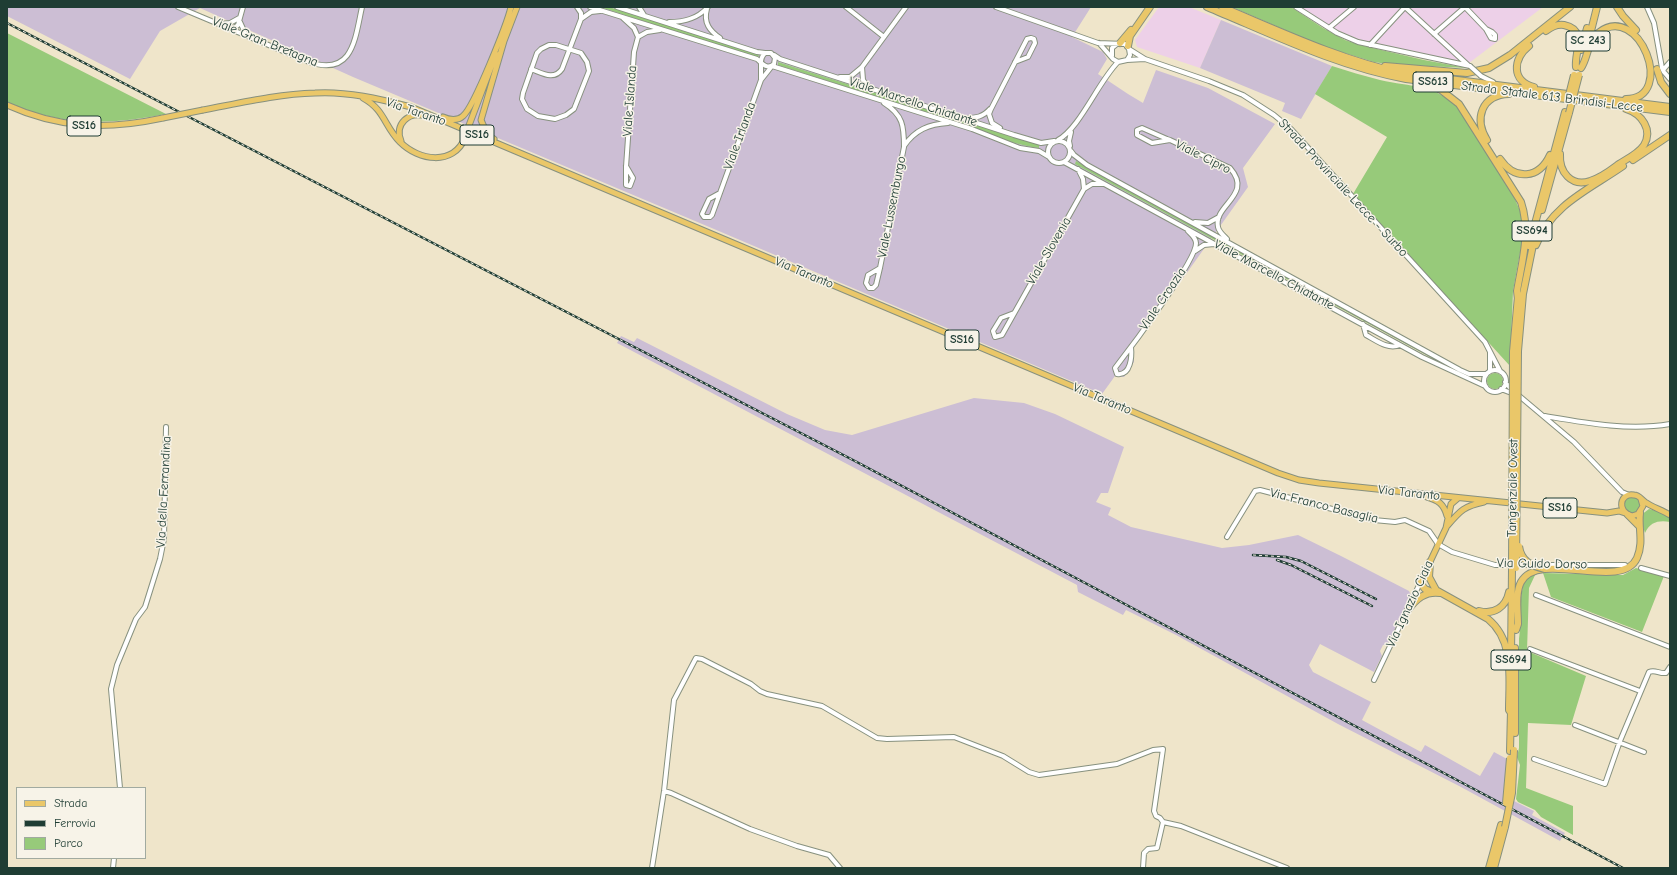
<!DOCTYPE html>
<style>
body{margin:0}
#map{position:relative;width:1677px;height:875px;overflow:hidden;background:#efe5ca;font-family:"Comic Neue",sans-serif}
canvas{display:block}
.frame{position:absolute;inset:0;border:8px solid #1f3d34;pointer-events:none}
.legend{position:absolute;left:16px;top:787px;width:130px;height:72px;box-sizing:border-box;background:#f7f3e8;border:1px solid #a1aaa0;margin:0;padding:5px 7px;list-style:none;font-size:12px;color:#1f3d34}
.legend li{display:flex;align-items:center;gap:8px;height:20px}
.legend b{width:20px;border:1px solid #a1aaa0}
</style>
<div id="map">
<canvas width="1677" height="875"></canvas>
<div class="frame"></div>
<ul class="legend">
<li><b style="height:5px;background:#eac769"></b>Strada</li>
<li><b style="height:5px;background:#1f3d34"></b>Ferrovia</li>
<li><b style="height:11px;background:#97ca7a"></b>Parco</li>
</ul>
</div>
<script>
const c = document.querySelector('canvas').getContext('2d');
c.lineJoin = 'round';
function fill(path, color) {
  c.fillStyle = color;
  c.fill(path, 'evenodd');
}
function strokePath(path, color, width, dash) {
  c.strokeStyle = color;
  c.lineWidth = width;
  c.lineCap = dash ? 'butt' : 'round';
  c.setLineDash(dash || []);
  c.stroke(path);
}
function drawText(font, color, halo, rows, align = 'center') {
  c.font = font + ' "Comic Neue",sans-serif';
  c.lineWidth = 3;
  c.setLineDash([]);
  c.textBaseline = 'middle';
  c.strokeStyle = halo;
  c.fillStyle = color;
  for (const [text, x, y, turn = 0] of rows) {
    c.save();
    c.translate(x, y);
    c.rotate((+turn || 0) * Math.PI / 180);
    c.textAlign = isNaN(turn) ? turn : align;
    if (halo) c.strokeText(text, 0, 0);
    c.fillText(text, 0, 0);
    c.restore();
  }
}
fill(new Path2D(`
 M1159 7H1189L1221 20 1200 68 1137 47 1135 40Z
 M1300 7H1543L1469 63 1455 62 1369 43 1355 38 1335 29Z`), '#edd0e8');
fill(new Path2D(`
 M7 7H1091L1072 37 1103 52 1107 59 1098 74 1128 94 1143 103 1156 70 1208 88 1275 124 1243 168 1248 187 1134 347V362L1124 377 1115 376 1102 394 714 229 353 77 200 8 160 31 130 79 7 16Z
 M1221 20 1332 66 1301 119 1282 111 1285 103 1200 68Z
 M621 336 634 342 637 338 787 414 825 430 852 435 974 398 1024 403 1055 414 1124 447 1108 493H1101L1096 502 1111 508 1108 515 1131 527 1222 548 1249 545 1298 535 1341 556 1409 591 1411 595 1388 644 1383 645 1380 651 1382 656 1374 672 1320 644 1309 665 1313 672 1371 702 1362 720 1421 752 1425 745 1480 776 1494 752 1507 759 1504 796 1534 811 1532 815 1565 833 1560 841 1461 787 1338 724 1176 635 1126 610 1123 615 1078 592 1077 585 617 343Z`), '#ccbed4');
fill(new Path2D(`
 M600 7H609L759 54 758 58Z
 M1232 7H1291L1323 28 1345 40 1360 45 1424 60 1467 68 1387 64 1374 62 1322 46Z
 M7 33 166 114C108 125 63 127 7 102Z
 M778 62 1039 145V148C1017 145 997 138 978 129L778 65Z
 M1332 66C1348 71 1364 76 1380 80 1411 87 1435 84 1460 109L1511 190 1521 213 1523 228 1522 242 1513 291 1510 366 1353 194 1387 137 1315 94Z
 M1076 161 1462 372V373L1461 374 1075 164Z
 M1487 381a8 8 0 1 1 16 0a8 8 0 1 1-16 0Z
 M1624 505a8 8 0 1 1 16 0a8 8 0 1 1-16 0Z
 M1649 509 1661 512 1670 518V522C1659 520 1650 522 1645 533L1641 520V515Z
 M1636 568 1664 576 1642 632 1551 597 1543 573 1614 575H1623Z
 M1536 573 1529 588 1527 651 1586 676 1571 725 1528 723 1526 788 1573 806V835L1541 817 1535 810 1518 802 1516 799 1520 765 1517 757 1519 748V639C1522 622 1518 592 1526 579Z`), '#97ca7a');
const minor = new Path2D(`
 M178 7 309 62C353 77 355 39 362 7
 M577 7 581 13V19
 M590 7 757 59C763 64 767 70 774 64L775 58 771 53H765C762 56 761 58 761 62V79
 M617 7 757 52 765 53
 M639 7 644 15
 M846 7 884 37
 M996 7 1098 43 1125 44 1129 49 1145 59 1209 81 1243 95 1274 115 1291 129 1485 342 1500 371
 M1296 7 1337 33 1358 42 1470 66
 M1405 7 1469 66
 M1465 7 1486 29 1491 38 1495 39V35L1492 32 1486 29
 M1647 7 1654 23 1662 68 1664 72 1670 79
 M707 9C703 23 710 31 720 38
 M623 18 634 28 638 37 634 52 626 167V185L630 186 633 178 626 166
 M240 22 246 35
 M669 22C684 22 697 19 708 7
 M219 24 230 23 239 18
 M1329 28 1354 7
 M232 30 238 25 243 7
 M1434 34 1465 7
 M638 37 647 32 660 30
 M1099 43 1113 59 1118 62 1127 60 1130 55 1129 49
 M549 45H556L581 53 587 62 589 71 574 109 566 115 555 119 538 116 527 109 522 99 523 93 537 53 541 49Z
 M1370 45 1405 7
 M774 55 780 59 1014 135 1041 143 1054 141
 M1112 56V48L1117 44
 M1127 60 1145 59
 M862 67 863 80 869 88
 M531 69C542 73 554 81 562 69L581 19 591 12 600 11
 M1663 70 1670 62
 M1481 76 1493 82
 M840 77H850L862 67 906 7
 M966 118C976 118 983 117 990 109
 M1000 128 992 123 989 114 991 109 1027 39 1031 38 1034 39 1035 43 1028 57 1015 62
 M1142 128 1167 139 1170 140 1152 143 1137 135V130Z
 M1058 140C1080 128 1098 82 1118 62
 M1170 140 1230 168C1254 195 1213 205 1218 227 1219 232 1223 235 1227 239
 M1048 152a11 11 0 1 1 22 0a11 11 0 1 1-22 0Z
 M904 146C915 130 929 124 948 123
 M1070 146 1069 141 1071 132
 M1071 151 1074 155 1087 165 1460 370 1469 374H1486
 M1064 162 1422 357 1485 386
 M1078 169 1083 179 1084 189 1092 184H1104
 M720 193 709 199 702 214 704 217H710L712 215 761 80 772 66 972 129 1020 148 1039 151 1049 157
 M1195 222 1208 223 1219 217
 M1195 251 1204 245 1214 244
 M880 268 868 275 866 283 869 288H873L876 285 880 268 904 147C904 126 903 115 884 103
 M1014 313 1001 318 993 331 995 337 1002 335 1084 189
 M1363 324 1366 335C1377 341 1388 350 1400 345
 M1131 347C1132 356 1131 376 1117 374L1115 368C1129 350 1197 260 1196 243 1196 238 1191 234 1188 231
 M1484 381a11 11 0 1 1 22 0a11 11 0 1 1-22 0Z
 M1490 371V352
 M1505 382 1511 389 1574 442 1622 492 1629 495
 M1501 389 1514 394
 M1545 416C1586 423 1629 431 1670 424
 M1227 537 1255 491 1260 490 1374 520 1395 522 1405 520 1429 531 1438 544 1452 552 1495 565H1625
 M1641 568 1670 576
 M1536 595 1670 647
 M1530 649 1640 691
 M1374 680 1420 583
 M1575 725 1644 752
 M1534 759 1605 784 1620 741 1649 672C1655 669 1659 674 1666 673L1670 667
 M120 788 111 689 117 665 136 619 145 607 160 559 164 539 166 427
 M664 791 671 793 750 829 797 846 829 855 840 868
 M1163 822 1181 826 1287 868
 M113 868 114 858
 M652 868 664 791 674 700 696 658 702 659 751 684 760 691 767 694 822 706 877 738 887 739 954 737 1003 756 1029 772 1039 775 1117 764 1153 750 1163 749 1154 811 1156 816 1160 818 1163 822 1157 848 1148 849 1144 853 1143 868`);
const major = new Path2D(`
 M363 98C385 110 384 126 400 142 419 161 453 166 465 138
 M7 105C60 129 107 130 163 118
 M203 110C240 103 277 94 315 93 347 91 380 99 411 107L1278 473 1299 480 1319 483 1607 513 1619 511 1625 513
 M443 117C449 120 458 121 463 116 474 107 507 24 511 7
 M468 128 496 54
 M494 139 487 134 481 120 504 41 517 7
 M401 141C394 124 409 111 425 116
 M1427 497C1438 500 1444 504 1447 516
 M1641 499 1643 506 1638 514 1632 516C1616 512 1620 492 1634 495 1639 495 1641 499 1645 502 1652 507 1662 510 1670 515
 M1447 526C1460 511 1464 506 1484 502
 M1420 583 1446 528 1451 504 1458 498`);
const highway = new Path2D(`
 M1207 7C1272 34 1336 66 1406 79L1670 112
 M1222 7C1282 32 1338 59 1402 73L1670 107
 M1617 7 1623 16 1636 30
 M1546 31C1551 27 1558 24 1564 25 1588 30 1574 53 1576 67
 M1120 43 1131 30
 M1588 43 1597 7
 M1128 46 1130 36 1150 7
 M1529 46C1513 59 1511 81 1534 87
 M1581 50 1587 28
 M1385 66 1467 73 1489 68 1510 55 1570 7
 M1581 68C1588 58 1587 42 1598 33 1639 0 1677 99 1626 99
 M1657 69 1661 82 1670 94
 M1427 84 1441 90 1459 104 1521 202C1531 232 1522 261 1517 291L1518 300
 M1487 140C1474 119 1481 95 1509 94
 M1560 154C1559 172 1571 187 1590 181 1601 178 1611 170 1619 164 1627 159 1639 153 1644 145 1653 130 1642 114 1626 109
 M1500 159C1515 181 1539 179 1550 155
 M1633 160 1670 135
 M1542 210 1569 113
 M1536 245C1551 205 1590 189 1623 166
 M1529 246 1565 112
 M1518 351 1523 294 1534 240
 M1513 352 1518 296
 M1628 515 1639 526
 M1430 562 1429 577 1436 590 1488 619C1515 641 1509 679 1509 710L1511 713
 M1420 583 1425 589 1432 592
 M1408 610C1416 599 1425 591 1440 593
 M1479 611C1494 615 1506 607 1509 592
 M1516 630 1518 624C1518 612 1515 593 1521 582 1539 549 1622 592 1637 558 1644 542 1638 528 1640 513
 M1511 655 1512 569
 M1515 733V648
 M1510 751 1511 710
 M1489 868 1501 825
 M1494 868 1505 827`);
strokePath(minor, '#87917f', 6);
strokePath(major, '#87917f', 7);
strokePath(highway, '#87917f', 8);
strokePath(minor, '#fff', 4);
strokePath(major, '#eac769', 5);
strokePath(highway, '#eac769', 6);
const rail = new Path2D(`
 M7 23 853 460 1623 868
 M1253 555 1286 557 1301 561 1376 599
 M1277 560 1291 565 1372 606`);
strokePath(rail, '#1f3d34', 2.5);
strokePath(rail, '#f7f3e8', 1, [3]);
const minorBridge = new Path2D(`
 M1470 66 1481 76`);
const majorBridge = new Path2D(`
 M163 118 203 110
 M465 138 468 128`);
const highwayBridge = new Path2D(`
 M1569 95 1574 75
 M1569 113 1579 75
 M1519 546C1521 561 1531 566 1545 569
 M1516 568 1518 351
 M1512 569 1513 352
 M1506 803 1510 758
 M1505 827 1512 793 1514 750`);
strokePath(minorBridge, '#87917f', 6, []);
strokePath(majorBridge, '#87917f', 7, []);
strokePath(highwayBridge, '#87917f', 8, []);
strokePath(minorBridge, '#fff', 4);
strokePath(majorBridge, '#eac769', 5);
strokePath(highwayBridge, '#eac769', 6);
for (const [x, y, w] of [
 [1588,41,44],
 [1433,82,40],
 [84,126,34],
 [477,135,34],
 [1532,231,40],
 [962,340,34],
 [1560,508,34],
 [1511,660,40]
]) {
  const box = new Path2D();
  box.roundRect(x - w / 2, y - 10, w, 20, 3);
  c.fillStyle = '#f7f3e8';
  c.fill(box);
  strokePath(box, '#1f3d34', 1);
}
drawText('bold 12px', '#1f3d34', null, [
 ["SC 243",1588,41],
 ["SS613",1433,82],
 ["SS16",84,126],
 ["SS16",477,135],
 ["SS694",1532,231],
 ["SS16",962,340],
 ["SS16",1560,508],
 ["SS694",1511,660]
]);
drawText('13px', '#1f3d34', '#f7f3e8', [
 ["Viale Gran Bretagna",265,42,22],
 ["Strada Statale 613 Brindisi-Lecce",1552,97,7],
 ["Viale Islanda",630,101,-86],
 ["Viale Marcello Chiatante",913,102,18],
 ["Via Taranto",416,112,19],
 ["Viale Irlanda",740,136,-70],
 ["Viale Cipro",1203,157,27],
 ["Strada Provinciale Lecce - Surbo",1343,188,47],
 ["Viale Lussemburgo",892,207,-79],
 ["Viale Slovenia",1049,251,-60],
 ["Via Taranto",804,273,23],
 ["Viale Marcello Chiatante",1274,275,28],
 ["Viale Croazia",1163,299,-56],
 ["Via Taranto",1102,399,23],
 ["Tangenziale Ovest",1513,488,-89],
 ["Via della Ferrandina",164,492,-87],
 ["Via Taranto",1409,493,6],
 ["Via Franco Basaglia",1324,506,14],
 ["Via Guido Dorso",1542,564,1],
 ["Via Ignazio Ciaia",1410,604,-65]
]);
</script>
